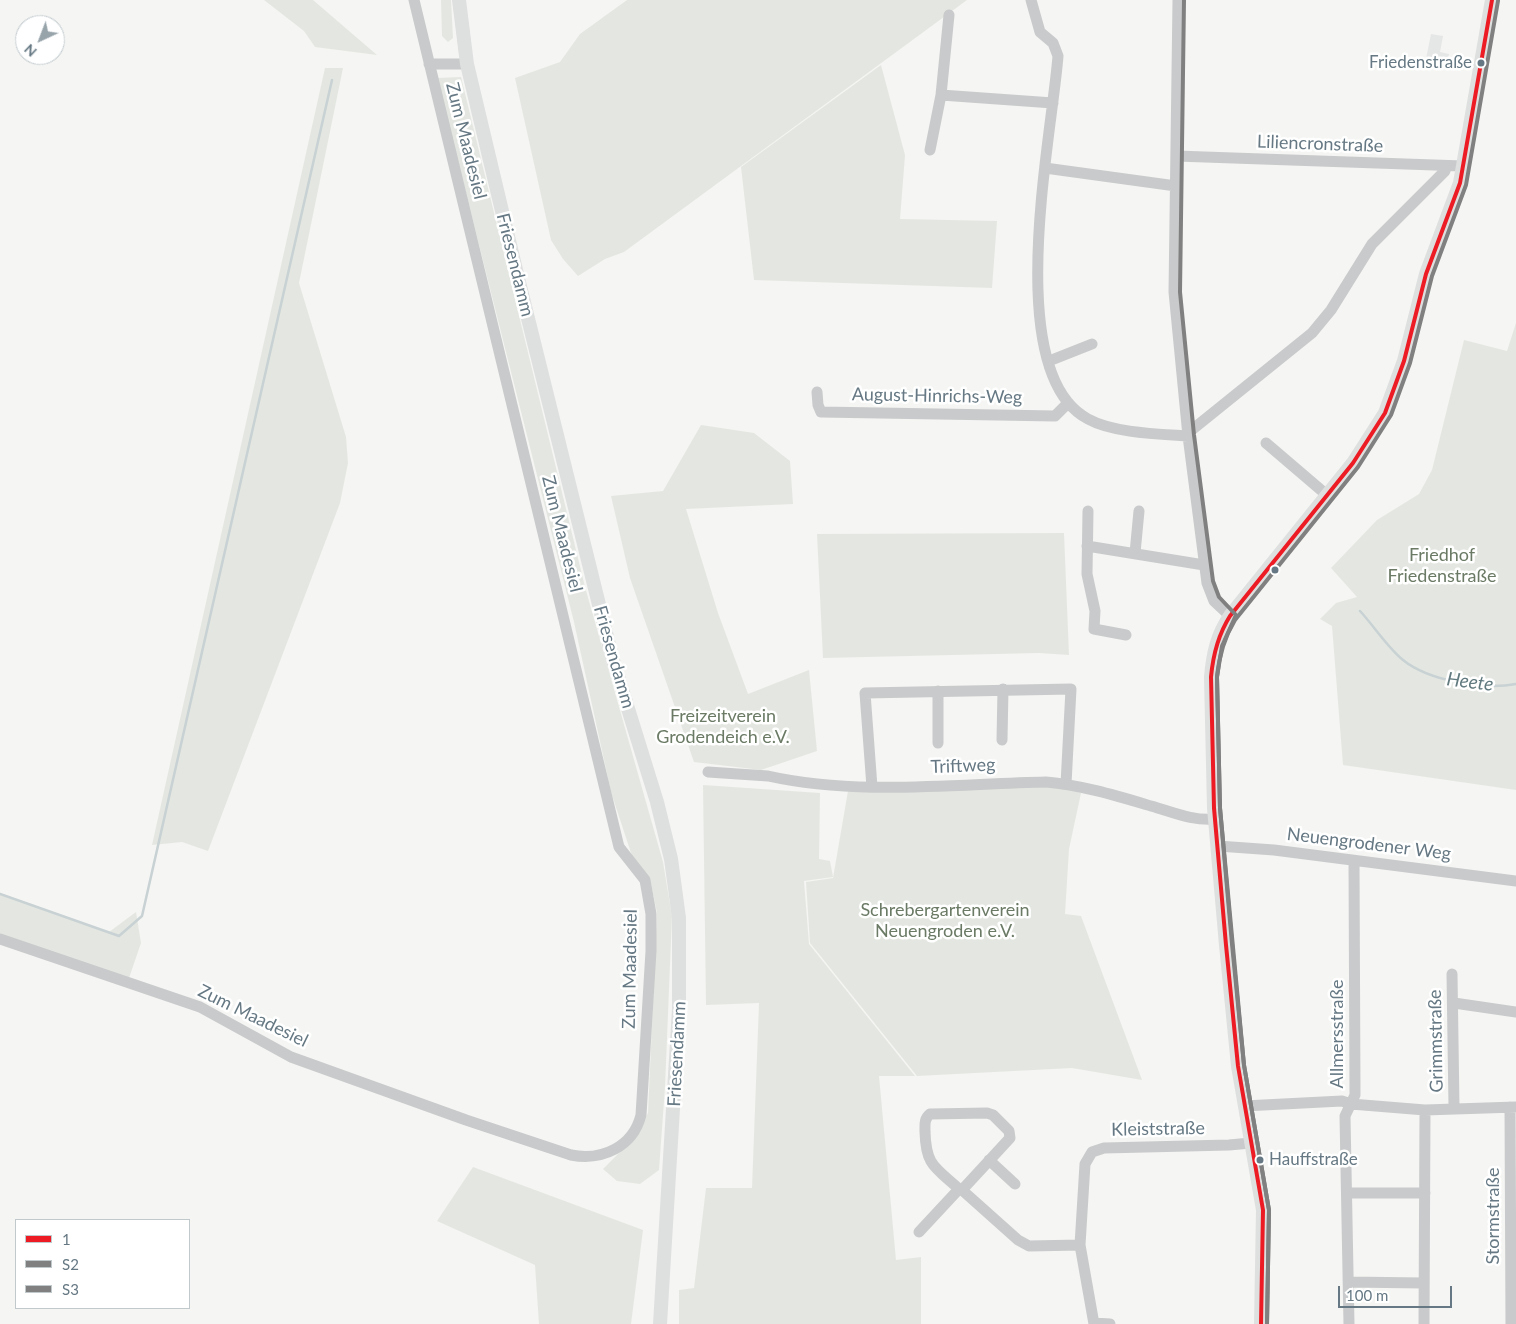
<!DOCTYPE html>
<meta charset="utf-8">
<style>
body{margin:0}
#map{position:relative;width:1516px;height:1324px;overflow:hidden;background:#f5f5f3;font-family:Lato,sans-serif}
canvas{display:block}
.legend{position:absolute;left:15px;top:1219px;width:175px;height:90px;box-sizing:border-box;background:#fff;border:1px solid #c1c9cd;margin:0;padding:6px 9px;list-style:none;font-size:15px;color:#657883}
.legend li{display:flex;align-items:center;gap:10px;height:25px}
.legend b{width:25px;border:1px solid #c1c9cd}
.north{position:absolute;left:15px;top:15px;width:50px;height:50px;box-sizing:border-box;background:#fff;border:1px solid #c1c9cd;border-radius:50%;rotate:223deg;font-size:14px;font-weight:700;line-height:20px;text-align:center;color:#657883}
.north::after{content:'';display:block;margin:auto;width:18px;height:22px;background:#97a4aa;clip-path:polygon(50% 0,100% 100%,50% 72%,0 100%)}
.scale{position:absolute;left:1338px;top:1286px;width:114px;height:22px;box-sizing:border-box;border:2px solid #657883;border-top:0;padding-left:6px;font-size:15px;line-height:18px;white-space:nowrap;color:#657883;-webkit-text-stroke:4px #fff;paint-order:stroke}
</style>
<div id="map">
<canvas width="1516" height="1324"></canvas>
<ul class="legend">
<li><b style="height:6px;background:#ed1c24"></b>1</li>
<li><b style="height:6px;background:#808080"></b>S2</li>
<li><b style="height:6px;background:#808080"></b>S3</li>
</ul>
<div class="north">N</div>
<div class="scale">100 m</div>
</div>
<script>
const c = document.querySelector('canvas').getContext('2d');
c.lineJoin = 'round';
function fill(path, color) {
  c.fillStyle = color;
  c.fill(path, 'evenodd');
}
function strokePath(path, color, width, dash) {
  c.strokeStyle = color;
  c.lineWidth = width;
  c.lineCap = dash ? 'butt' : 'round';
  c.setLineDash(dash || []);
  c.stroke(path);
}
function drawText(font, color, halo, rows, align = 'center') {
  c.font = font + ' Lato,sans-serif';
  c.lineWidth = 5;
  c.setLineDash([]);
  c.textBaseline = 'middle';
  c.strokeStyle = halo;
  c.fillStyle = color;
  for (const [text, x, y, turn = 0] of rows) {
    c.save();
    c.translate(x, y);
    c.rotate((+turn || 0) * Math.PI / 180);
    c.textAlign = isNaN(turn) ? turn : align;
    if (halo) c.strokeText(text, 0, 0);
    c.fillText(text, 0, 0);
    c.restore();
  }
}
fill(new Path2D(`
 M1431 34 1443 36 1440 52 1449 54 1447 65 1438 63 1437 66 1425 64Z`), '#e5e6e6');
fill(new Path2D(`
 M264 0H313L377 55 315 47 304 31Z
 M441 0H451L453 38 448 42 442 36Z
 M627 0H967L624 252 605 259 578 276 563 259 551 240 515 78 560 62 580 34Z
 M881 65 905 155 900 219 997 221 992 288 754 280 741 167Z
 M325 68H343L299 283 346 437 348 463 340 503 208 851 182 842 152 845Z
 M461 77 585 587 663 862 672 916 665 1087 659 1170 640 1184 617 1181 603 1169 635 1137 648 1113 657 913 650 879 632 856 611 792 574 622 437 78Z
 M1516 323V790L1343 765 1332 626 1320 619 1336 603 1357 597 1331 568 1377 520 1419 494 1432 470 1464 340 1507 351Z
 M701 425 754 433 790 461 793 504 686 509 718 613 748 694 809 670 817 751 761 770 694 762 630 578 611 496 663 491Z
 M1064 533 1069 655 1039 653 823 658 817 534Z
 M703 785 820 793 819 859 830 861 833 877 804 881 809 944 915 1076H879L896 1260 921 1257V1324H679V1290L694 1288 706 1188H752L759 1003 706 1005Z
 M1061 787 1081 793 1069 849 1065 914 1081 916 1142 1080 1072 1068 917 1076 810 943 806 882 833 878 848 791Z
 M0 893 109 932 136 912 141 943 128 981 0 943Z
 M473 1167 643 1230 631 1324H539L535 1265 437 1221Z`), '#e4e7e1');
strokePath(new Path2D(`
 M1360 611C1374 626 1387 647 1403 660 1429 681 1484 690 1516 684
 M0 894 119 936 142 916 332 80`), '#c8d1d3', 2.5);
strokePath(new Path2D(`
 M1031 0 1040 32 1053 43 1058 56C1052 136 1001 373 1088 419 1113 433 1159 434 1188 436
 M1178 0 1174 292 1188 436 1207 583 1214 601 1230 616
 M429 64H467
 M941 95 1053 103
 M930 150 941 95 949 15
 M1176 156 1463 166
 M1045 168 1176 186
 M1049 361 1092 344
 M817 392 818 405 821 412 1055 416 1068 403
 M1188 433 1312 333 1331 310 1372 244 1445 171 1446 166
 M1266 443 1328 496
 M1088 511 1087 574 1095 611 1094 629 1126 635
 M1087 546 1204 565
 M1135 553 1139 511
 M938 691V743
 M1002 740 1003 689
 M708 772 768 776C858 796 954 784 1046 782 1081 785 1117 796 1151 806 1173 812 1192 821 1215 819
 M872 787 865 693 1071 689 1066 784
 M1218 846 1274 850 1516 881
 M0 939 200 1007 291 1057 466 1120 571 1155C602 1161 633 1147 641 1115L651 951V914L645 880 619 847 414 0
 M1452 974 1454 1107
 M1454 1003 1516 1012
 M1244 1106 1342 1101 1351 1104 1425 1110 1516 1107
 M1510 1107 1511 1324
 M989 1160 1015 1184
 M962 1190 959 1189C935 1167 926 1166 925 1132 925 1124 924 1119 930 1114L987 1113 993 1115 1009 1131 1010 1138 962 1190 1018 1240 1029 1246 1080 1245
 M1347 1193H1425
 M919 1232 959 1189
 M1349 1282 1423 1283
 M1094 1323 1110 1324
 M1094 1324 1080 1245 1085 1164 1092 1152 1104 1148 1229 1145 1251 1143
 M1349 1324 1345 1116 1355 1095 1354 861
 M1424 1324 1425 1110`), '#c9cacb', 11);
strokePath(new Path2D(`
 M459 0 467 64 517 274 612 657 657 802 671 859 679 918V1009L660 1324
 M1261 1324 1263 1210 1238 1066 1226 945 1214 808 1211 677C1213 654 1217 635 1230 616L1353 463 1385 413 1404 361 1426 274 1460 183 1492 0`), '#dedfdf', 14);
strokePath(new Path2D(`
 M1261 1324 1263 1210 1238 1066 1226 945 1214 808 1211 677C1213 655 1218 635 1230 616L1353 463 1385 413 1404 361 1426 274 1460 183 1492 0`), '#ed1c24', 4);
strokePath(new Path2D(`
 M1267 1324 1269 1210 1244 1065 1232 944 1220 808 1217 677C1219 656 1224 638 1235 620L1358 467 1391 415 1410 363 1432 276 1466 185 1498 1`), '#808080', 4);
strokePath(new Path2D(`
 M1184 0 1180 292 1194 435 1213 581 1219 597 1236 615 1222 646 1217 677 1220 808 1244 1065 1269 1210 1267 1324`), '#808080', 4);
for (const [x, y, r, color] of [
 [1481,63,4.5,"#657883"],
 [1275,570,4.5,"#657883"],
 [1260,1160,4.5,"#657883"]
]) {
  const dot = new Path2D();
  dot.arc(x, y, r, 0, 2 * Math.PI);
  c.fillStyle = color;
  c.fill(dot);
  strokePath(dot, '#fff', 2);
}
drawText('17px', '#657883', '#fff', [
 ["Friedenstraße",1472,63],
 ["Hauffstraße",1269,1160,"left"]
], 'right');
drawText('18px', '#657883', '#fff', [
 ["Zum Maadesiel",466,141,76],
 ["Liliencronstraße",1320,144,2],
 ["Friesendamm",515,265,76],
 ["August-Hinrichs-Weg",937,396,1],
 ["Zum Maadesiel",562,534,76],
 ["Friesendamm",614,657,74],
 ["Triftweg",963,766,-2],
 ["Neuengrodener Weg",1369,844,7],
 ["Zum Maadesiel",630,969,-89],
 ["Zum Maadesiel",253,1016,26],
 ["Allmersstraße",1337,1034,-90],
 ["Grimmstraße",1436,1041,-91],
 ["Friesendamm",677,1054,-87],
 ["Kleiststraße",1158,1129,-1],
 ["Stormstraße",1493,1216,-90]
]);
drawText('18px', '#6a7a64', '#fff', [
 ["Friedhof",1442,555],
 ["Friedenstraße",1442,576],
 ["Freizeitverein",723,716],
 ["Grodendeich e.V.",723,737],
 ["Schrebergartenverein",945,910],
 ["Neuengroden e.V.",945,931]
]);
drawText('italic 19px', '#617a7f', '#fff', [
 ["Heete",1470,682,7]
]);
</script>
